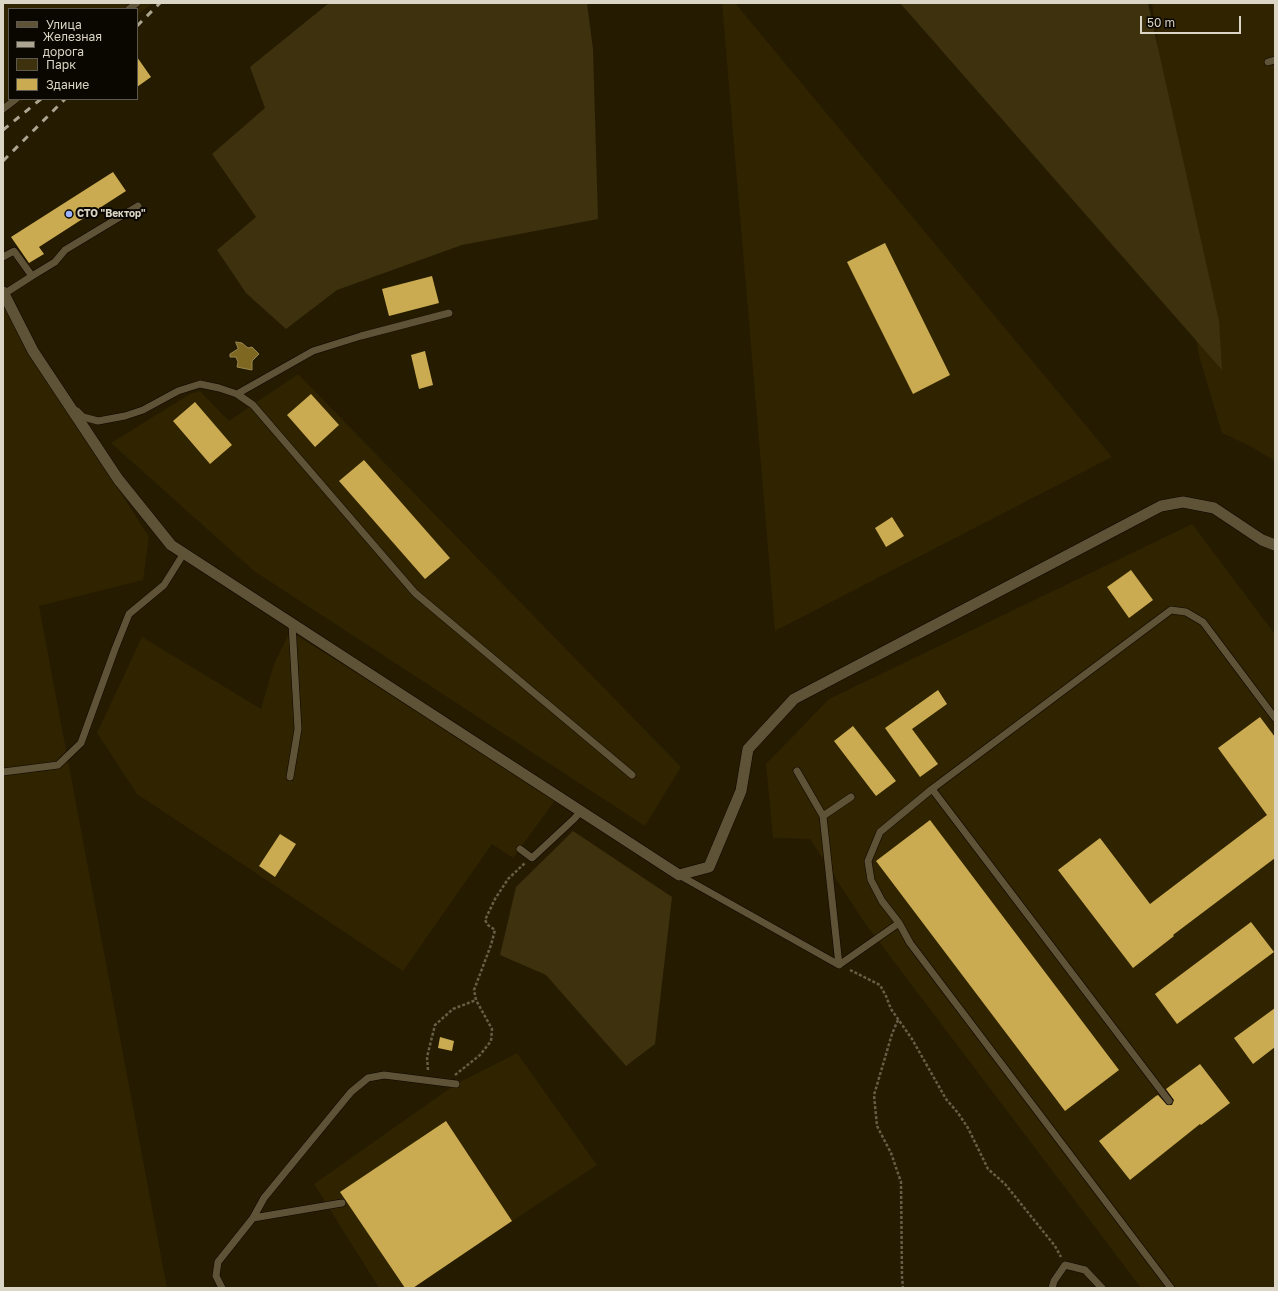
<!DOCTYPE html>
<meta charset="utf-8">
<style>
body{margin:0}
#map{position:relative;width:1278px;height:1291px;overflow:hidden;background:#251b00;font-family:"Golos Text",sans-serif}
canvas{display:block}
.frame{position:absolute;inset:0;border:4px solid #dbd5c5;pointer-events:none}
.legend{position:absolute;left:8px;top:8px;width:130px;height:92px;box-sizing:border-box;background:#0a0701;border:1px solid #5e594f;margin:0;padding:5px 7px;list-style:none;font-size:12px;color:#dbd5c5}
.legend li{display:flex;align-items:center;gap:8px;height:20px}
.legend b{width:20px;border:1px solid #5e594f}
.scale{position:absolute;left:1140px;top:16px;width:101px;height:18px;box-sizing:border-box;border:2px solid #dbd5c5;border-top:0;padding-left:5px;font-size:12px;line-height:14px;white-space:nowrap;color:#dbd5c5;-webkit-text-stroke:3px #0a0701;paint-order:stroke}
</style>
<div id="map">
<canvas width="1278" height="1291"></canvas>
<div class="frame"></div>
<ul class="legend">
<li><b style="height:5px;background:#5e5336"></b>Улица</li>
<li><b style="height:5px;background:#aca592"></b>Железная дорога</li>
<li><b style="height:11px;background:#3d310e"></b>Парк</li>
<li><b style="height:11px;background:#caab51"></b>Здание</li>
</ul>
<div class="scale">50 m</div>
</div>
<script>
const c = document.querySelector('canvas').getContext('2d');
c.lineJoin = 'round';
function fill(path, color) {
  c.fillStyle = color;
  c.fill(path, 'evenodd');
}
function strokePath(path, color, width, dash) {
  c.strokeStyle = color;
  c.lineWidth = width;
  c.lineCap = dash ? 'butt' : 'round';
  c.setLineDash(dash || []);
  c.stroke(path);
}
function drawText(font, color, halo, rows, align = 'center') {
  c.font = font + ' "Golos Text",sans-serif';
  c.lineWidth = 4;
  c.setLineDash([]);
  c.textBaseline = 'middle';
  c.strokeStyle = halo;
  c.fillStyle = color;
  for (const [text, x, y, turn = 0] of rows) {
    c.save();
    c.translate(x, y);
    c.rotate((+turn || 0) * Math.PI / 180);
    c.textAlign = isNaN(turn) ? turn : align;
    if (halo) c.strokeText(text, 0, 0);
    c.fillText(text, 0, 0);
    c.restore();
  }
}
fill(new Path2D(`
 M3 3H153L137 15V9H9V99H25L3 114Z
 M722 3H735L1112 457 775 631Z
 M1152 3H1275V461L1250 446 1222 433 1199 356 1158 100 1161 70Z
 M3 306 149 537 143 580 39 606 167 1288H3Z
 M298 374 681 767 645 826 254 571 111 443 190 394 200 391 229 421Z
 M1192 524 1275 634V1288H1141L864 922 810 839 773 838 766 764 829 699Z
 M290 631 556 799 513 858 492 844 403 971 137 794 97 733 142 637 261 709 274 664Z
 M517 1053 597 1165 411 1288H379L314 1184 456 1084Z`), '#302300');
fill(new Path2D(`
 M329 3H587L593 49 598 219 462 245 337 290 286 329 246 293 217 250 256 217 212 154 265 108 250 67Z
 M900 3H1148L1219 321 1222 370Z
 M573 831 672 897 655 1044 626 1066 546 975 500 955 516 887Z`), '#3d310e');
const water = new Path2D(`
 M236 342 242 343 248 348 252 347 259 354 252 361V370L237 367 238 362 236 357H230V354L238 349Z`);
fill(water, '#7e6721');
strokePath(water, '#9a8852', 1);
fill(new Path2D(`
 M137 57 151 77 137 87Z
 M113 172 126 191 39 247 44 254 29 263 11 237Z
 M885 243 950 375 913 394 847 262Z
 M432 276 439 303 389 316 382 289Z
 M425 351 433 385 419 389 411 355Z
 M311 394 339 425 315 447 287 415Z
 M195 402 232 445 210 464 173 421Z
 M364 460 450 558 425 579 339 481Z
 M892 517 904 536 886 547 875 528Z
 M1131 570 1153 600 1129 618 1107 587Z
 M938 690 947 704 912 729 938 764 920 777 885 728Z
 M1260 717 1275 737V858L1173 935 1174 936 1133 968 1058 870 1100 838 1150 904 1267 815 1218 748Z
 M853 726 896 781 876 796 834 741Z
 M930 820 1119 1070 1065 1111 876 861Z
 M280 834 296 844 275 877 259 866Z
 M1251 922 1274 952 1177 1024 1155 994Z
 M1275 1008V1047L1253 1064 1234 1038Z
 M440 1037 454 1041 452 1051 438 1048Z
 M1200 1064 1230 1103 1201 1125 1200 1124 1130 1180 1099 1141 1156 1096 1158 1095 1167 1105H1172L1174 1100 1166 1089Z
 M446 1121 512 1221 413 1288H405L340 1192Z`), '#caab51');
const service = new Path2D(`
 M129 9 137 3
 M1268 62 1275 60
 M3 109 16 99
 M3 257 14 251 32 276 55 262 65 250 138 206
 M4 294 32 276
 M237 394 313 351 361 336 449 313
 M77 411 83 417 98 421 125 416 143 410 178 391 200 384 219 388 237 394 253 405 415 593 632 775
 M797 771 823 816 839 965
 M3 772 58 765 81 743 115 649 129 614 164 585 184 553
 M290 777 298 729 292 624
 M932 789 1171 610 1186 612 1203 622 1275 718
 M823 816 851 797
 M520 849 532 858 574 819 581 811
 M679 875 839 965 899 923 882 901 871 880 868 861 880 832 932 789 1169 1101
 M899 923 910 943 1171 1288
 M253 1218 264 1198 351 1092 368 1078 384 1075 456 1084
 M222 1288 216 1276 218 1262 253 1218 342 1203
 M1052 1288 1054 1281 1065 1265 1085 1270 1102 1288`);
const minor = new Path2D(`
 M3 292 33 351 118 479 171 545 679 875 709 867 741 791 748 749 794 699 1161 506 1183 502 1214 508 1262 540 1275 545`);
strokePath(service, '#0e0500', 8);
strokePath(minor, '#0e0500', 12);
strokePath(new Path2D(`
 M850 970 880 985 886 996 891 1009 912 1039 946 1099 958 1113 968 1128 988 1169 1005 1184 1055 1246 1061 1257
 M898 1020 892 1034 874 1095 877 1126 891 1153 901 1182 902 1277 903 1288
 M428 1070 427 1057 435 1025 453 1009 476 1000
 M455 1075 480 1055 491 1041 492 1029 476 1000 474 990 491 945 495 930 488 925 485 920 495 899 508 879 525 863`), '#675e47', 2.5, [3, 2]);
strokePath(service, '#5e5336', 7);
strokePath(minor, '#5e5336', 11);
strokePath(new Path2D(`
 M137 26 160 3
 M3 130 41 99
 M3 161 65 99`), '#aca592', 3, [7, 7]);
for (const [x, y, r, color] of [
 [69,214,4,"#9cb4fd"]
]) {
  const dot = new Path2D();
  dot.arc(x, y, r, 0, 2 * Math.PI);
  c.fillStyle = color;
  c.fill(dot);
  strokePath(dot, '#0a0701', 1.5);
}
drawText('bold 10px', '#dbd5c5', '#0a0701', [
 ["СТО \"Вектор\"",77,214]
], 'left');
</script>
